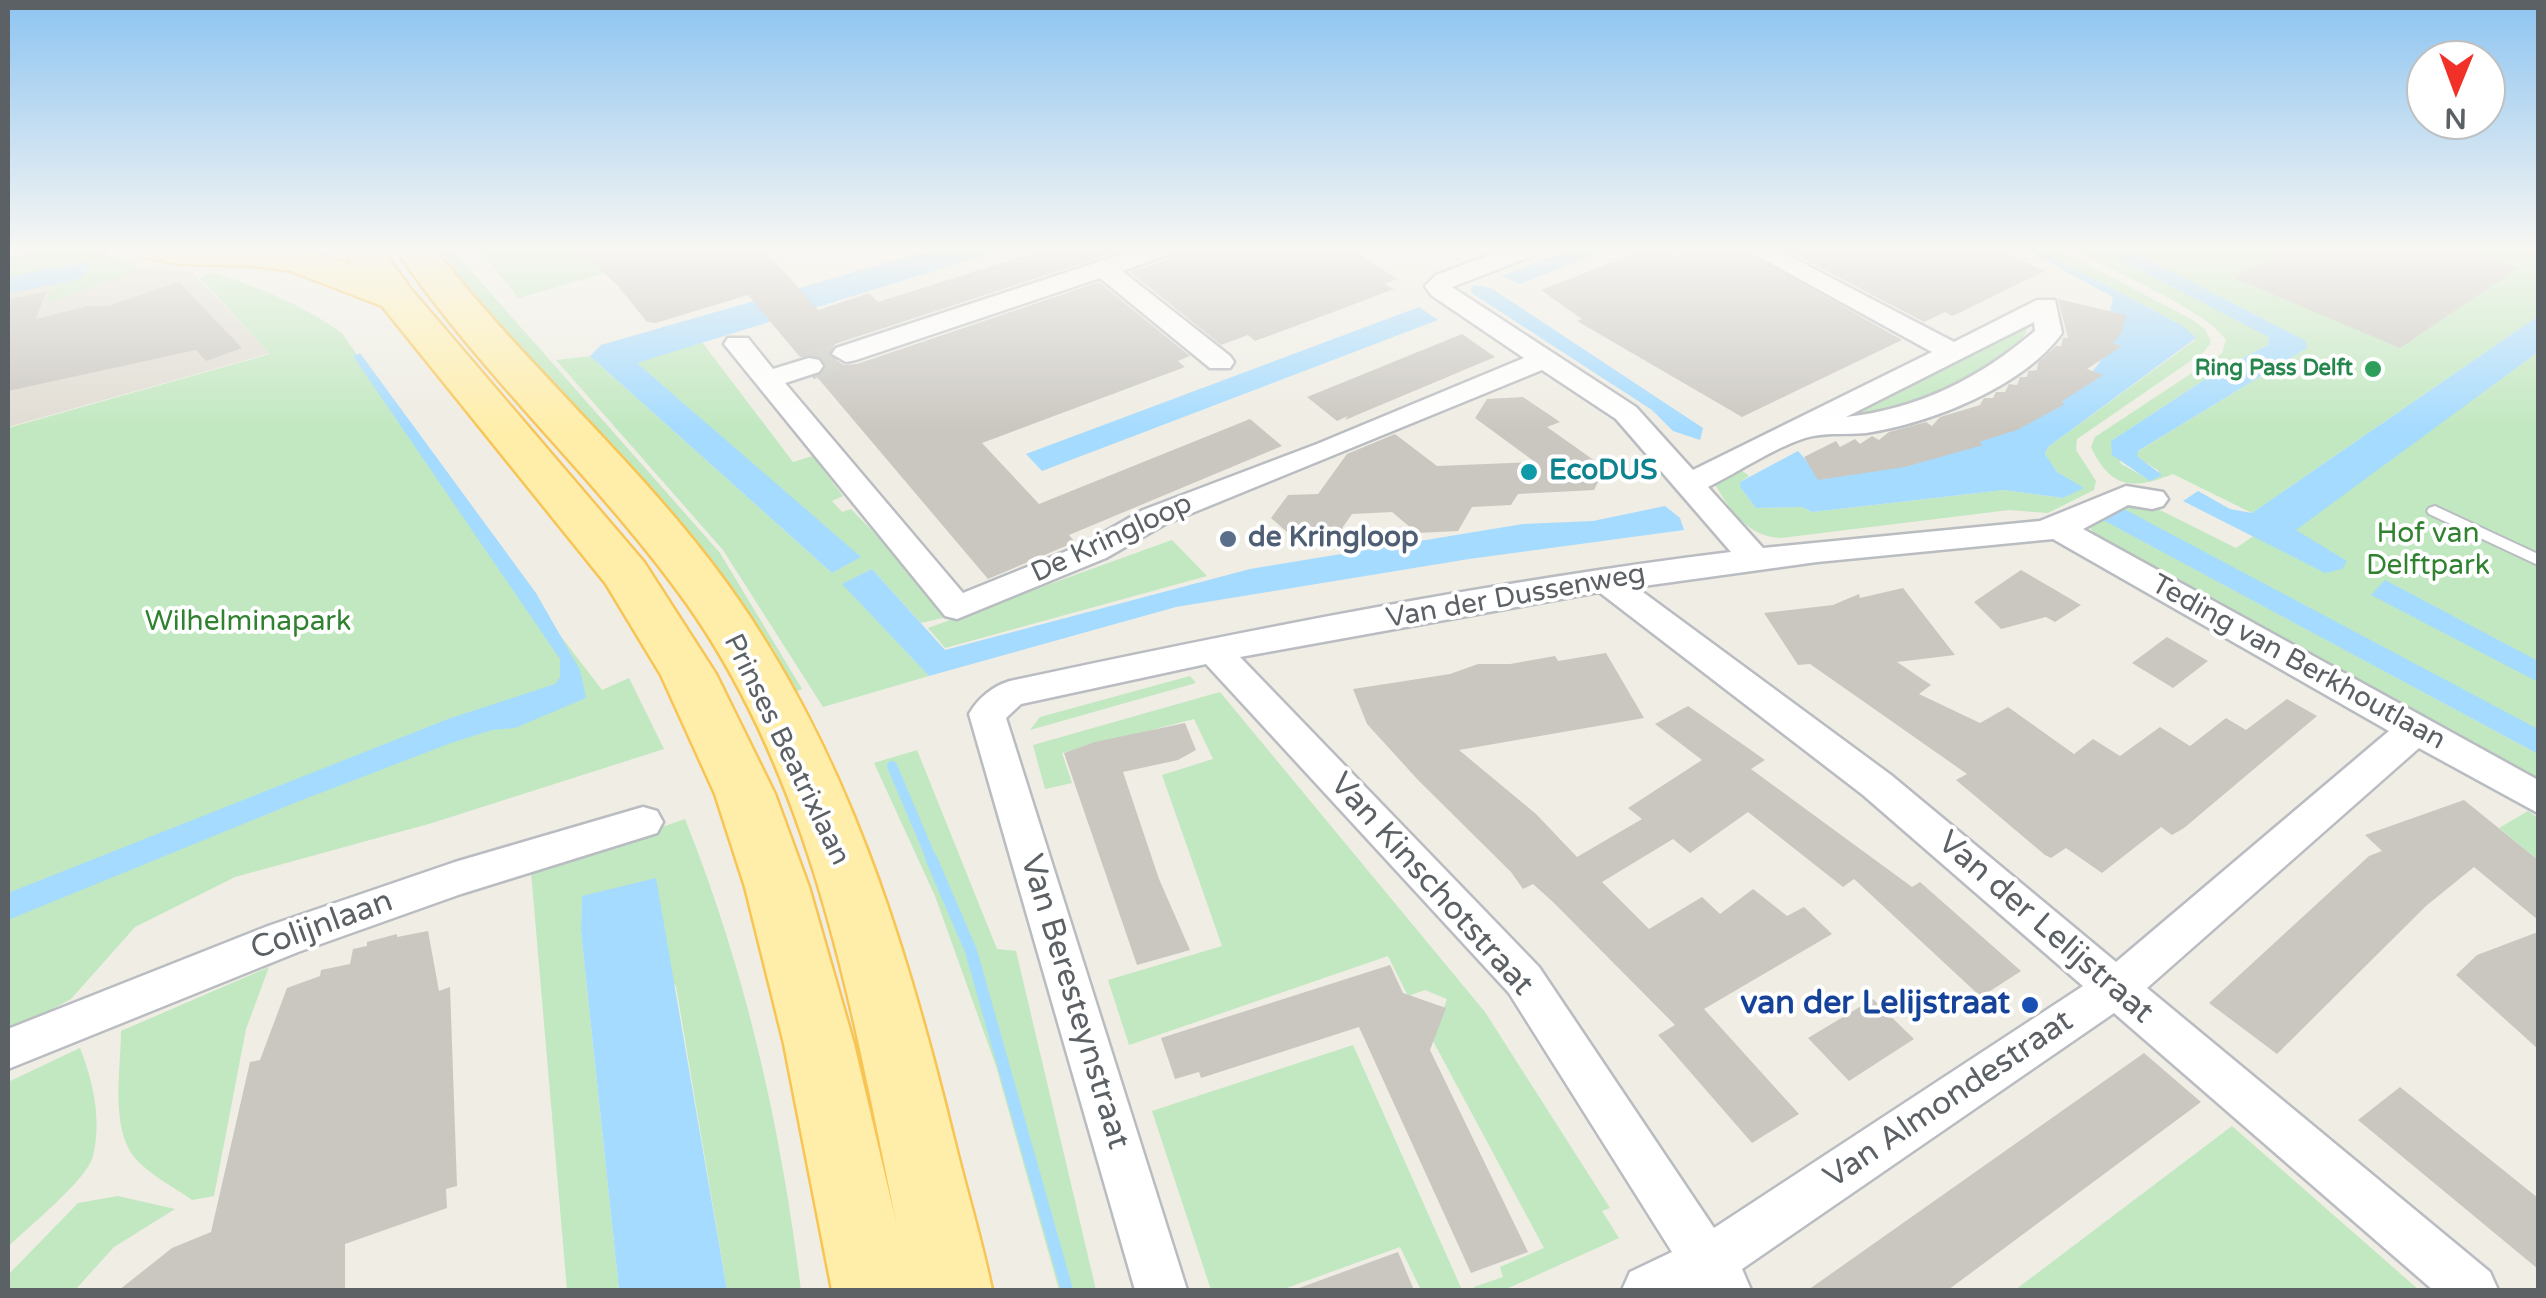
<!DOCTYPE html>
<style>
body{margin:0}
#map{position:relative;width:2546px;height:1298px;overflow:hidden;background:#efede4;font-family:"Varela Round",sans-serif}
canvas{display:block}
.frame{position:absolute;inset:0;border:10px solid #5c6166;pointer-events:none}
.north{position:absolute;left:2406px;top:40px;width:100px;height:100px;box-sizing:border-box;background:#fff;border:2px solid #bec0c2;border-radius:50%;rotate:181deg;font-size:28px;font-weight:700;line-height:40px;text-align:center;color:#5c6166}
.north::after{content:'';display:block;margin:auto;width:35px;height:45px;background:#f13128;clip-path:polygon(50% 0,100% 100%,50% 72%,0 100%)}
</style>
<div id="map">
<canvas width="2546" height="1298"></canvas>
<div class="frame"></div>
<div class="north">N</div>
</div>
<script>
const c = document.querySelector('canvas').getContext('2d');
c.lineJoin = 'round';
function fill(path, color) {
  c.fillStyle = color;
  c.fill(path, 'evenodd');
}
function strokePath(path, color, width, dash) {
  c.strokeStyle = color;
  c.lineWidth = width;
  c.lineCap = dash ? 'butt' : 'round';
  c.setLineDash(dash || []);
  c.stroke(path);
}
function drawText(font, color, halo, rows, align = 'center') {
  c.font = font + ' "Varela Round",sans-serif';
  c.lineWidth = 8;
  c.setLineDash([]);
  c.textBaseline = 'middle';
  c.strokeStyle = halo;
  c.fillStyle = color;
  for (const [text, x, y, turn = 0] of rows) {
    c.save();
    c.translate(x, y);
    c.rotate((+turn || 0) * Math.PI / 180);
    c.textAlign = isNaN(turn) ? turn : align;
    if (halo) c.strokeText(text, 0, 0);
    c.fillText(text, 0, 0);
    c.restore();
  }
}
fill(new Path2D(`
 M125 267 192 272 265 348 320 332 324 338 8 427V294Z`), '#e0dcd3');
fill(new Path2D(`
 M50 248H104L109 255 136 266 137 272 45 303 54 284 75 280 8 277V258Z
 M439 248H451L720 553 802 689 795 692 773 648 702 560 491 321Z
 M477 248H692L519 298Z
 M2036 248H2056L2191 319 2205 329 2211 342 2205 351 2077 439 2076 450 2096 481 2094 490 2048 513 2009 510 1781 538C1748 537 1730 510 1714 483L1740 469 1749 476 1740 482V487L1756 508 1802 507 1812 512 2004 490 2063 498 2082 488 2057 472 2045 455 2048 447 2195 340 2183 326Z
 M2069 248H2096L2269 336 2268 345 2219 370 2111 441 2121 464 2150 480 2159 471 2136 456 2137 452 2306 348V341L2126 248H2538V316L2252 513 2173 474C2133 490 2111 489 2091 447L2095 437 2222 353 2226 340C2207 310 2104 267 2069 248Z
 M210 272C257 285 304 306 342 333L457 501 602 690 629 678 664 749 432 823 235 877 135 927 71 999 8 1033V428L270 354 200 278Z
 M2028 325C2021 370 1887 416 1846 417Z
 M2538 340V735L2104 520 2538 754V779L2096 537 2086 521 2114 502 2148 504 2236 548Z
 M702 342 793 462 813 456 843 496 832 501 842 512 851 509 896 555 947 617 921 623 872 569 843 584 929 676 823 707 723 550 556 360 590 356 832 573 860 557 636 363Z
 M1172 540 1207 576 945 648 928 628Z
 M1190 676 1196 683 1030 730 1040 717Z
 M1220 692 1485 1012 1610 1208 1602 1211 1619 1238 1504 1290H1475L1474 1287 1503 1277 1500 1267 1544 1248 1433 1041 1447 999 1425 990 1408 996 1388 956 1129 1045 1108 980 1222 946 1162 775 1213 759 1194 719 1062 753 1072 783 1045 789 1033 745Z
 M917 750 997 949 1016 951 1096 1290H1059L996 1066 935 896 874 763Z
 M2528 811 2538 818V860L2499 828Z
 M685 819C746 971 781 1128 801 1290H727L676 986 582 896 581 931 619 1290H567L531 872Z
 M269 967 246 1029 214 1196 192 1200C174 1187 148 1174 134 1157 110 1125 121 1069 121 1031Z
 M1353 1045 1462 1290H1421L1400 1247 1281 1290H1211L1152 1111Z
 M80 1048C93 1081 102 1120 93 1156 87 1180 27 1228 8 1247V1082Z
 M2232 1126 2419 1290H2015Z
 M118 1196 175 1209 114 1247 75 1290H8V1275L78 1203Z`), '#c1e8c0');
fill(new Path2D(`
 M938 248H1008L637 363 861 557 832 573 590 356 601 345Z
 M1574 248H1613L1520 284 1501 276Z
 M2022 248H2036L2183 326 2196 338 2048 447 2045 454 2057 472 2084 488 2063 498 2004 490 1812 512 1802 507 1756 508 1740 487V482L1798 451 1820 477C1930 454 2082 440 2124 315L2110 311 2113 297Z
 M2096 248H2126L2306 341 2307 348 2138 451 2137 456 2162 475 2150 481 2112 455 2111 441 2219 370 2268 345 2269 337Z
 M90 261 83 276 75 280 8 294V277Z
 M1474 285 1491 288 1703 428 1700 440 1673 431 1652 410 1473 294 1470 290Z
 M1419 307 1438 320 1042 471 1026 454Z
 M2538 316V352L2296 530 2347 561 2342 569 2325 573 2183 501 2198 491 2230 509 2252 513Z
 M360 353 536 593 580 670 586 698 515 728 492 730 451 743 297 802 8 920V893L448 719 555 684 560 677V659L353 356Z
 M1665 506 1680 518 1684 530 1469 559 1176 607 929 676 842 584 872 569 945 650 1250 569 1523 524 1593 521Z
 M2122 508 2538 729V754L2103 520Z
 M2385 580 2538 661V682L2371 595Z
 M656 878 727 1290H619L581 931 582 896Z`), '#a5dbff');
strokePath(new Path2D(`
 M892 766 932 860`), '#a5dbff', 10);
strokePath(new Path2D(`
 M931 858 971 951 1067 1290`), '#a5dbff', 12);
fill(new Path2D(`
 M576 248H763L818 310 869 293 878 302 1049 248H1129L835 344 828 355 844 365 857 364 1099 282 1190 356 1178 361 1185 367 982 443 1039 504 1250 419 1282 446 1069 535 1075 542 988 579 817 377 826 368 822 358 800 357 748 295 656 323 647 322 617 285Z
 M1181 248H1351L1397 279 1385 284 1394 289 1331 313 1255 341 1248 335 1221 345 1130 272 1175 257Z
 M1648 248H1661L1676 256 1698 248H1740L1902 340 1742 417 1577 321 1582 319 1541 290Z
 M1782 248H1994L2045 271 1959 313 1952 316 1945 312 1924 322Z
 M2290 248H2465L2518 268 2400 348 2234 278Z
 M179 282 242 348 206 361 196 350 8 391V299L46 292 36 319 88 306H108Z
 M2058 299 2126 315 2121 334 2112 343 2122 346 2087 369 2103 375 2061 402 2065 404 2017 430 1979 442 1983 445 1905 467 1818 480 1804 457 1836 441 1840 447 1855 439 1860 444 1872 436 1879 440 1889 432 1926 422 1932 426 1940 417 1980 405 1984 398H1993L1996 392H2005L2009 384 2017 385 2020 377H2027L2028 371 2037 370 2038 363 2056 346H2061L2063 338H2068Z
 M1462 334 1495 357 1345 420 1348 416 1337 421 1307 397Z
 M1523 397 1560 422 1547 427 1605 468 1594 490 1518 494 1511 505 1472 507 1458 531 1417 533 1392 512 1352 514 1336 537 1295 539 1271 518 1288 495 1318 494 1347 454 1395 434 1437 466 1535 462 1475 418 1487 399Z
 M2021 570 2081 605 2055 622 2046 617 2001 629 1974 602Z
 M1903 588 1955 655 1897 662 1931 685 1919 694 1980 723 2008 707 2074 754 2093 739 2120 756 2160 727 2190 746 2226 718 2246 730 2287 699 2317 716 2184 828 2172 835 2161 827 2102 873 2066 848 2051 858 2045 855 1956 780 1967 774 1810 664 1798 665 1764 613 1833 605 1859 594 1860 598Z
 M2167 637 2208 661 2173 688 2132 663Z
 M1606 653 1644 718 1459 750 1536 814 1577 857 1642 819 1628 808 1702 760 1655 724 1688 706 1765 760 1751 769 1912 887 1920 882 2021 971 1981 997 1854 879 1843 887 1748 812 1690 853 1673 839 1602 882 1649 929 1702 897 1720 914 1753 889 1787 916 1804 907 1832 934 1704 1009 1799 1114 1752 1143 1658 1035 1675 1025 1553 902 1533 884 1523 889 1511 872 1418 780 1367 724 1353 689 1450 674 1478 664H1510L1555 656 1558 661Z
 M1185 723 1196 750 1178 760 1123 772 1159 879 1190 950 1137 965 1064 753 1095 742Z
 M2464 800 2538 860V920L2474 867 2426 906 2277 1054 2209 1003 2369 856 2382 851 2365 835Z
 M428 931 439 991 450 987 457 1186 446 1189 447 1208 345 1244V1290H119L172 1248 211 1232 250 1062 260 1060 287 988 320 976 321 970 350 964 353 949 367 946V942L397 934V937Z
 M2538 932V1049L2456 975 2477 955Z
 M1390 965 1403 993 1446 1008 1430 1050 1528 1252 1471 1273 1359 1027 1201 1078 1199 1072 1175 1079 1161 1038Z
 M1873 999 1914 1039 1849 1081 1808 1038Z
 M2144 1053 2201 1102 1948 1290H1808Z
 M2400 1087 2538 1198V1269L2358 1120Z
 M1398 1252 1414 1290H1299V1288Z`), '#cac7c1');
strokePath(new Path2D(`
 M809 366 846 354`), '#cacac4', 28, [28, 14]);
const lane = new Path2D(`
 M2435 506 2538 554V565L2429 514 2427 511 2429 508Z`);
const street = new Path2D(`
 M1141 248H1177L1174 253 1122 271 1230 356 1234 362 1230 368H1210L1100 278 856 360 846 362 832 354 836 348Z
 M1508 248H1543L1540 253 1452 287 1636 407 1693 470 1932 352 1743 248H1774L1954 342 2037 300H2055L2062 333C2023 387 1931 423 1866 433 1847 435 1823 432 1805 438 1772 449 1740 471 1708 487L1763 548 2040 521 2126 486 2163 492 2168 499 2163 506 2152 509 2128 505 2083 529 2538 780V813L2419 748 2147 988 2490 1272 2498 1290H2433L2114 1013 1742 1269 1751 1290H1622L1630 1272 1672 1252 1509 993 1206 664 1021 704 1006 718 1187 1290H1135L969 714C978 698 993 686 1010 681 1248 630 1488 582 1731 552L1616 419 1542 370 1165 524 1106 558 957 619 945 616 724 344 728 338H748L773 369 809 358 819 360 823 366 819 372 785 383 963 593 1084 544 1143 510 1317 444 1524 358 1431 295 1425 286 1436 275ZM2034 322 2035 331C1980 378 1919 409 1846 417ZM2053 539 2389 731 2116 962 1891 775 1636 587 1817 562ZM1599 592 1863 795 2083 986 1714 1228 1539 967 1240 657Z
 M643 807 657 811 663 822 657 833 461 894 298 952 8 1069V1029L268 926 455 862Z`);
const primary = new Path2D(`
 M135 248H293L354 265 342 248H381L410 288 644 562 716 674 775 794 809 887 854 1044 898 1230C853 1016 816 787 687 604 598 479 481 376 395 248H434C525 366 641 464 728 585 848 752 907 946 955 1143 967 1192 982 1241 992 1290H832L784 1044 745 887 715 794 661 675 606 584 382 306 291 271 255 266 179 264 140 256Z`);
strokePath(lane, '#b9bcc1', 4);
strokePath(street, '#b9bcc1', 5);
strokePath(primary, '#f8c555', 5);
fill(lane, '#fff');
fill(street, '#fff');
fill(primary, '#fea');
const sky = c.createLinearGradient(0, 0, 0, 430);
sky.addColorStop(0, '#8dc4f1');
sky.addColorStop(0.58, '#f8f7f3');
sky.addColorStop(1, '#f8f7f300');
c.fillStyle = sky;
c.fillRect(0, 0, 2546, 430);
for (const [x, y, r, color] of [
 [2373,369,10,"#2e9e5b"],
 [1529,472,10,"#0f9aa8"],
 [1228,539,10,"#5c6f8a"],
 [2030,1005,10,"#1a4fb4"]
]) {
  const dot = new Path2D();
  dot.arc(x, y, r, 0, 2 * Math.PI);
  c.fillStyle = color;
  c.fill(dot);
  strokePath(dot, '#fff', 4);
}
drawText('bold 22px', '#27864d', '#fff', [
 ["Ring Pass Delft",2353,369]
], 'right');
drawText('bold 28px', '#0d838f', '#fff', [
 ["EcoDUS",1549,472]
], 'left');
drawText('28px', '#308230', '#fff', [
 ["Hof van",2428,535],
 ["Delftpark",2428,567],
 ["Wilhelminapark",248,623]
]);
drawText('28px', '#5c6166', '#fff', [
 ["De Kringloop",1112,539,-25],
 ["Van der Dussenweg",1516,597,-10],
 ["Teding van Berkhoutlaan",2298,663,29],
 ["Prinses Beatrixlaan",786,750,64]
]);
drawText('bold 28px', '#4e5e75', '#fff', [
 ["de Kringloop",1248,539]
], 'left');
drawText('32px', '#5c6166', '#fff', [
 ["Van Kinschotstraat",1431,885,48],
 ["Colijnlaan",322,926,-20],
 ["Van der Lelijstraat",2045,928,41],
 ["Van Beresteynstraat",1074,1002,73],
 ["Van Almondestraat",1949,1100,-34]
]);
drawText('bold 32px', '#164399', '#fff', [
 ["van der Lelijstraat",2010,1005]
], 'right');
</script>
